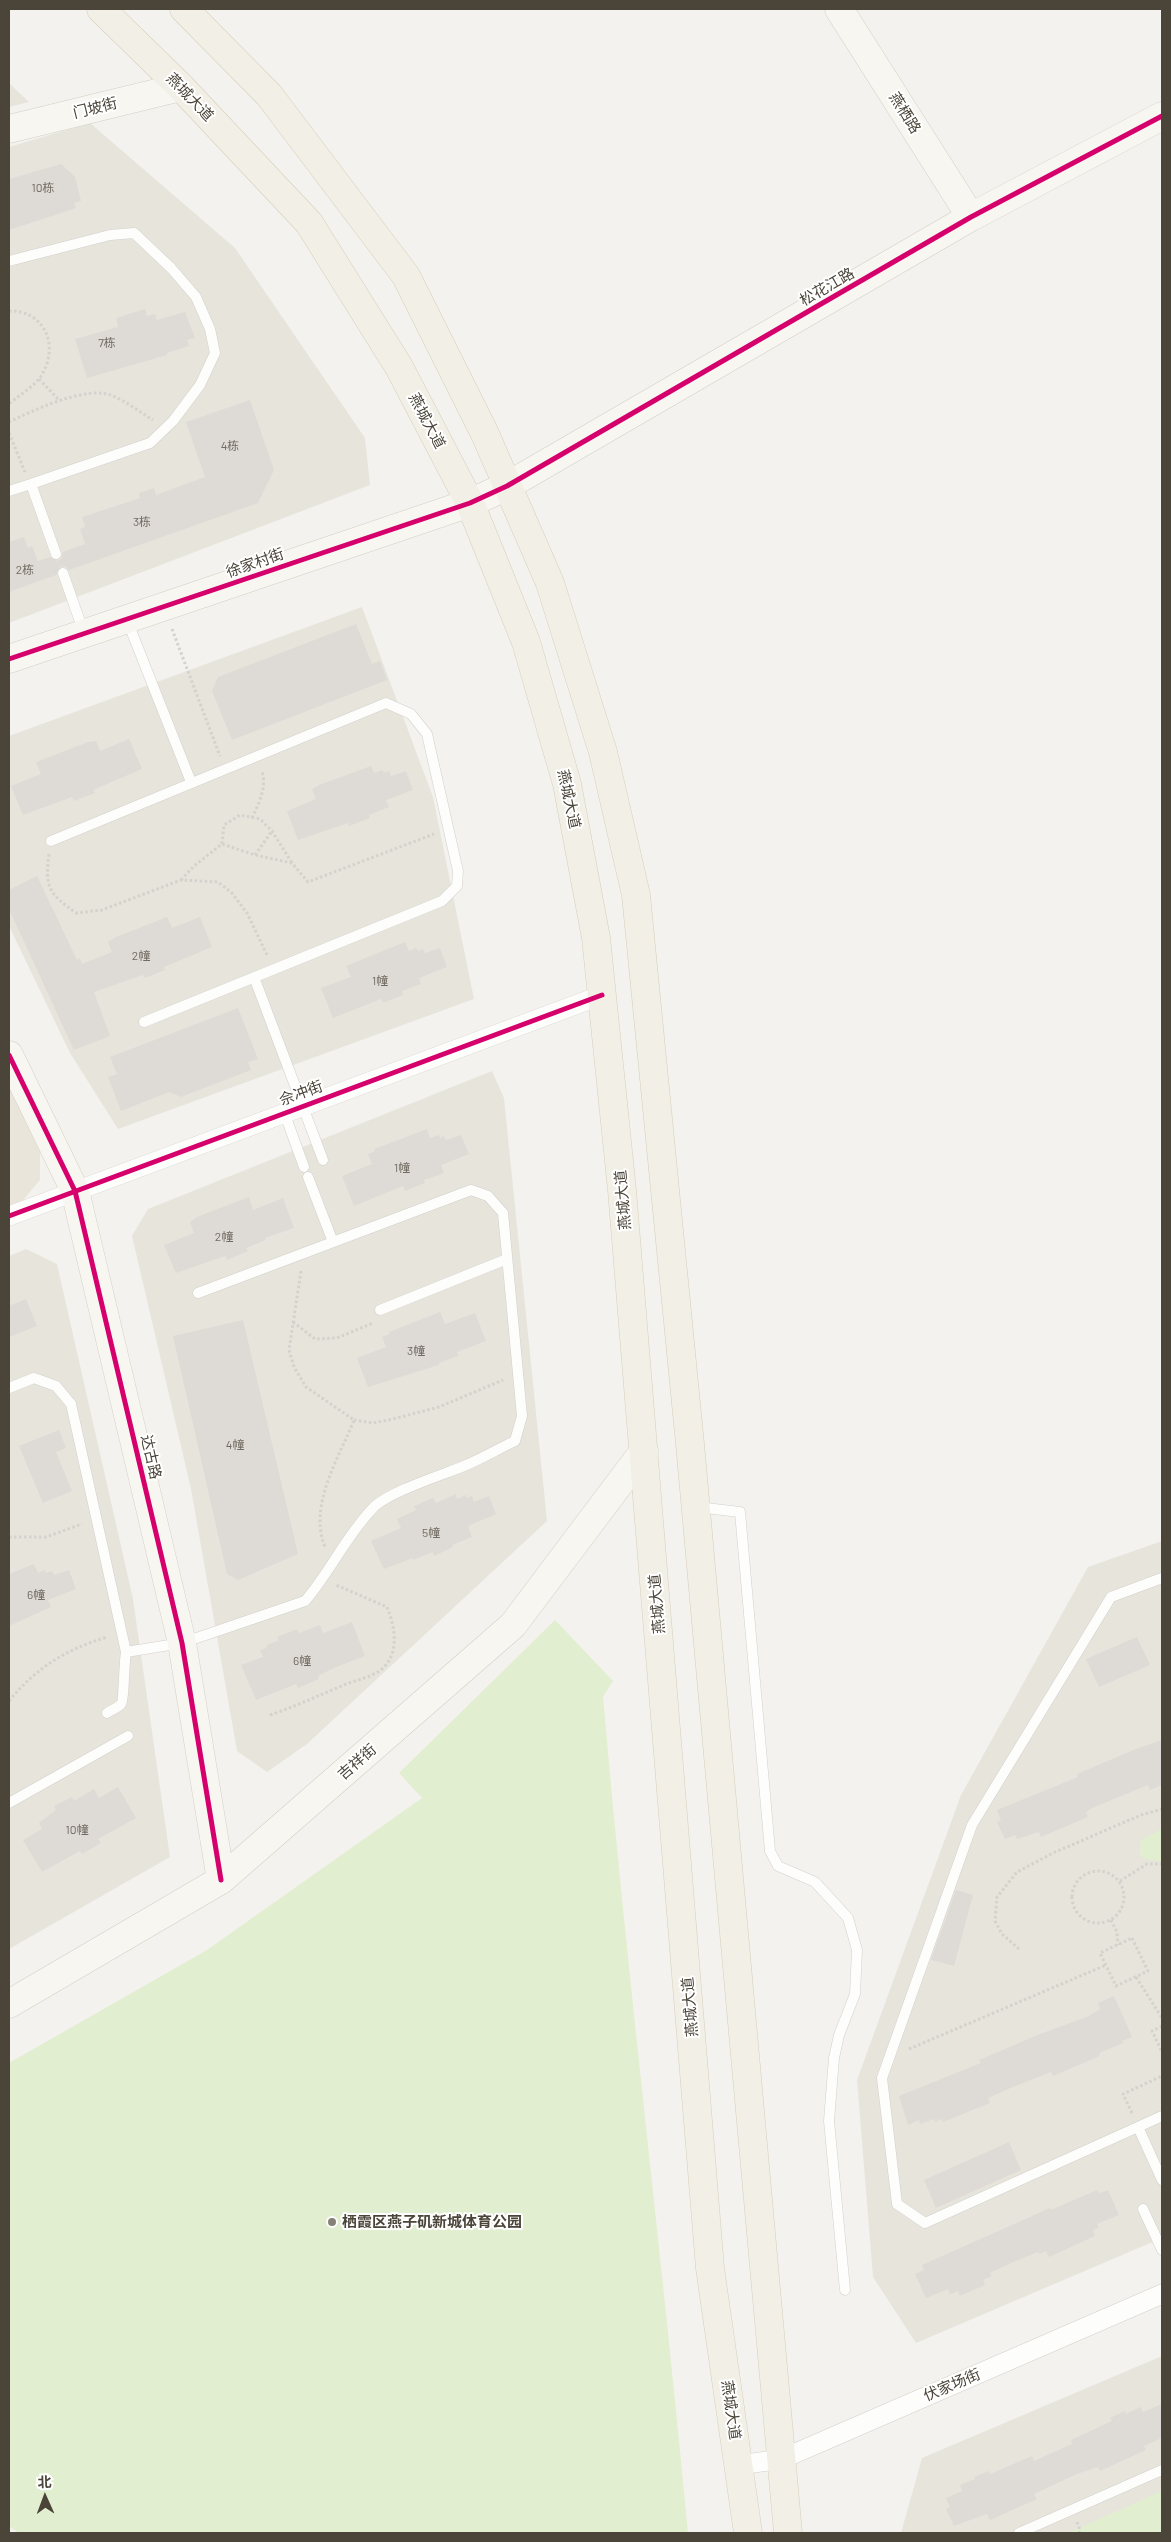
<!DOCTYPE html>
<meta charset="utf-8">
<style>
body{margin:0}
#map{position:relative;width:1171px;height:2542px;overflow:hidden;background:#f4f2ee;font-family:Barlow,"Noto Sans SC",sans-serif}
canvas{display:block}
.frame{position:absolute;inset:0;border:10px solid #4b4439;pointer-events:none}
.north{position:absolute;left:20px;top:2472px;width:50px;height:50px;-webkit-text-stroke:4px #fff;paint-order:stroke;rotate:358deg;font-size:14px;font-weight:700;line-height:20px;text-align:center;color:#4b4439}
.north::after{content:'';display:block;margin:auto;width:18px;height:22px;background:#4b4439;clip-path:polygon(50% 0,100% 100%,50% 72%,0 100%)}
</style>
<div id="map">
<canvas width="1171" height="2542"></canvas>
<div class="frame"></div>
<div class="north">北</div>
</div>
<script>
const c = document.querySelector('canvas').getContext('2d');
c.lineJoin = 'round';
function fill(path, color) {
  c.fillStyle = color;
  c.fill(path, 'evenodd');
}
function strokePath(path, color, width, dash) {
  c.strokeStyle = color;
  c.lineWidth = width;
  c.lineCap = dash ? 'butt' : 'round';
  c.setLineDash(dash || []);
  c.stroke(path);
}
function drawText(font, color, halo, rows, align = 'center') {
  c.font = font + ' Barlow,"Noto Sans SC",sans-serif';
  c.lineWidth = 4;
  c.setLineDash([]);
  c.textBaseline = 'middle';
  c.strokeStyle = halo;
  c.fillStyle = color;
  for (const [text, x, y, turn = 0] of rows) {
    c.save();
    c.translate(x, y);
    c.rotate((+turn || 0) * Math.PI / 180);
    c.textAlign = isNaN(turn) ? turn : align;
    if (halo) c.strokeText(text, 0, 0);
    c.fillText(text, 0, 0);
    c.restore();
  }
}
fill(new Path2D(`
 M9 83 29 102 9 107Z
 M90 123 235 248 365 438 370 485 9 623V147Z
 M362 607 433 797 474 999 118 1129 70 1053 9 926V736Z
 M492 1071 504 1098 547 1521 307 1744 267 1772 237 1751 191 1489 132 1236 148 1209Z
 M26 1249 57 1264 133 1599 170 1857 9 1949V1256Z
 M1162 1541V2238L916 2343 873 2277 857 2080 961 1795 1088 1567Z
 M1162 2356V2533H901L922 2458Z`), '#e7e4dc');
fill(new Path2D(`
 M9 1087 40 1152V1180L18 1206 9 1210Z`), '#eae5da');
fill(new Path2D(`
 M555 1620 613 1681 603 1697C627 1976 662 2254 688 2533H19L9 2526V2063L207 1950 422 1798 399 1773Z
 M1162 1829V1861C1145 1859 1135 1861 1141 1840Z
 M1162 2491V2533H1068Z`), '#e1eecf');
fill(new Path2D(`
 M61 164 75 177 81 201 74 203 76 208 9 230V179Z
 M145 309 147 316 155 314 157 320 185 312 195 338 187 340 189 346 167 353V355L87 378 75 339 118 327 116 318Z
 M250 400 274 470 258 503 69 570 65 566 60 567 56 575 9 592V542L24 537 28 548 32 546 38 561 50 557 58 561 62 558 63 552 85 544 80 529 85 527 82 517 140 498 139 493 154 488 156 495 205 477 186 422Z
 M356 624 372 664 380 661 387 680 232 740 212 691 218 677Z
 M129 739 142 769 93 790 95 793 74 801 72 797 23 815 11 786 41 774 36 762 88 742 96 741 100 751Z
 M371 766 374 773 382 770 384 773 389 771 391 776 406 771 413 790 386 800 389 807 369 815 370 818 349 826 348 823 298 840 287 811 316 799 312 789 319 785Z
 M37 876 77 960 80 958 82 964 112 952 108 942 116 937 167 917 172 928 200 917 212 947 164 967 165 970 145 978 143 975 94 992 110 1036 74 1050 9 909V890Z
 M405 942 409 951 416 948 418 951 423 949 425 953 440 948 447 967 419 978 421 984 402 991 403 995 383 1003 381 999 333 1018 321 988 351 977 346 966Z
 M238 1008 258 1059 248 1062 251 1070 181 1097 169 1092 121 1111 108 1077 117 1074 110 1057Z
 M427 1129 430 1138 439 1135 440 1138 444 1136 446 1140 461 1135 469 1154 441 1165 444 1173 424 1180 425 1183 405 1191 403 1186 354 1206 342 1176 372 1164 368 1154 375 1151 374 1149Z
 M249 1197 253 1210 283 1198 294 1228 265 1238 266 1240 246 1248 248 1251 227 1260 225 1256 176 1273 164 1245 194 1233 190 1222 197 1217Z
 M26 1299 37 1326 9 1337V1306Z
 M440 1312 445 1324 475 1313 486 1341 457 1352 458 1356 439 1363V1365L368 1387 357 1358 386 1347 382 1337 390 1334 389 1332Z
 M243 1320 298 1554 238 1580 227 1574 173 1336Z
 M59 1430 66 1448 56 1452 72 1491 43 1503 19 1446Z
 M456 1494 457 1499 466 1495 467 1498 472 1496 474 1502 489 1496 496 1514 468 1526 472 1537 452 1545 453 1547 434 1556 433 1552 413 1560V1558L384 1569 371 1541 401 1528 397 1519 416 1510 414 1506 433 1498 436 1503Z
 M34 1564 38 1573 45 1570 46 1573 52 1571 54 1575 69 1570 76 1589 48 1600 51 1607 9 1626V1574Z
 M352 1622 365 1656 336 1667 318 1676 319 1679 298 1688 296 1684 256 1700 241 1665 263 1657 260 1650 267 1648V1645L279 1640 277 1637 297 1629 299 1633 320 1625 323 1633Z
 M1137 1637 1150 1665 1099 1687 1086 1659Z
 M1162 1740V1785L1150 1790 1148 1785 1092 1808 1086 1812 1088 1817 1041 1837 1039 1832 1017 1839 1015 1835 1005 1839 997 1822 1001 1820 997 1810 1078 1777 1077 1774 1136 1749Z
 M118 1787 136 1818 98 1839 101 1843 82 1854 80 1851 42 1872 23 1840 42 1829 39 1823 56 1810 54 1806 72 1797 74 1801 94 1789 99 1798Z
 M956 1890 973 1895 954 1966 931 1960Z
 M1114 1996 1132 2037 1122 2041 1123 2043 1099 2053 1100 2056 1053 2076 1051 2072 1008 2089 988 2098 990 2103 943 2122 942 2119 935 2122 934 2119 920 2124 919 2120 908 2125 899 2096 981 2063 979 2060 1040 2034 1089 2016 1100 2009 1098 2003Z
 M1009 2142 1021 2170 936 2208 924 2180Z
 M1097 2190 1099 2193 1108 2190 1119 2215 1097 2224 1099 2228 1093 2230 1095 2236 1049 2257 1046 2251 1039 2254 1038 2252 1011 2263 990 2273 992 2276 983 2280 985 2285 960 2296 958 2291 950 2294 948 2289 926 2298 915 2274 924 2270 922 2265 1050 2208 1051 2210Z
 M1162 2404V2438L1144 2446 1146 2450 1100 2471 1098 2467 1077 2474 1034 2494 1037 2499 990 2520 987 2514 954 2526 946 2509 950 2507 946 2498 962 2491 960 2485 975 2479 974 2477 989 2471 990 2474 1032 2456 1034 2461 1072 2444 1071 2440 1112 2421 1110 2418 1125 2411 1126 2414 1141 2407 1143 2412Z`), '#dedbd6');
const lane = new Path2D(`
 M9 261 110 235 134 233 171 268 196 297 210 329 215 353 200 385 173 421 150 443 31 484
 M9 491 31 484 56 554
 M63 573 84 633
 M127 620 191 782
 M51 841 386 703 411 714 427 734 458 871 457 886 442 901 144 1022
 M254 977 323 1160
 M284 1112 304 1167
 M308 1177 333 1242
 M380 1310 507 1259
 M9 1388 34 1378 56 1386 71 1404 126 1652
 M697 1507 740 1512 770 1851 778 1866 815 1882 848 1918 857 1950 855 1994 839 2035 834 2058 829 2121 845 2290
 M107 1713C111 1710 118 1708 121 1704 124 1701 124 1662 126 1652L182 1643 305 1601C330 1572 346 1536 373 1508 388 1492 442 1475 464 1466 481 1459 498 1449 515 1441L522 1416 503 1213 488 1196 471 1190 198 1293
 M9 1803 128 1736
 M1162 2116 1138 2127 1162 2180
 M1138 2127 925 2223 897 2204 882 2078 972 1825 1111 1597 1162 1578
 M1143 2209 1162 2250
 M1019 2533 1162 2470`);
const street = new Path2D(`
 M9 1216 602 995
 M739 2465 782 2459 1162 2294`);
const secondary = new Path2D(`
 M839 9 971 217
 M9 129 181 87
 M9 659 470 503 507 486 971 217 1162 116
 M9 1055 75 1191 182 1643 221 1880
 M9 2004 221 1880 513 1625 644 1451`);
const primary = new Path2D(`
 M101 9 181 87 309 223 399 367 470 503 526 642 567 784 596 938 622 1190 710 2268 748 2533
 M184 9 269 95 406 276 485 434 550 583 603 752 636 895 690 1444 788 2533`);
strokePath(lane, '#d2d0cb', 11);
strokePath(street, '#d2d0cb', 20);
strokePath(secondary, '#d3cfc5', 29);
strokePath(primary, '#d6cebb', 29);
strokePath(new Path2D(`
 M9 311C45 310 60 347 41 376 34 387 19 395 9 404
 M39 379 58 399
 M9 422C32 411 88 384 113 396 127 402 140 412 153 420
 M9 433 25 472
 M172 629 220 756
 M252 818C259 803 267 787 262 771
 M222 844 224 825 240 815 260 819 272 831 292 863
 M49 854C45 887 48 893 76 913L102 910 181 880 218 882 232 893 247 913 268 957
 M255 855 272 831
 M181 880 194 866 222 844 255 855 292 863 308 882 434 834
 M301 1271 289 1350 294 1367 306 1387 354 1420C339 1458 308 1505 325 1547
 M293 1322 315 1339 337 1338 373 1323
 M354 1420 373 1423 393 1419 439 1407 503 1380
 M9 1537H46L82 1524
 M9 1701C37 1667 65 1650 107 1637
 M270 1715C296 1706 320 1695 346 1684 357 1680 372 1677 382 1669 400 1653 395 1626 387 1607L336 1585
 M1072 1897a26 26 0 1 1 52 0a26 26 0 1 1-52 0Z
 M1120 1881 1147 1864H1162
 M1111 1920 1117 1932 1118 1945
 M1132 1938 1148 1971 1116 1986 1100 1953Z
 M1019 1949 1002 1934 995 1921 997 1897 1017 1872 1053 1853 1141 1815 1162 1809
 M1136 1977 1162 2018
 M1162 2026 1152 2031 1162 2052
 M909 2049 1106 1965
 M1132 2113 1123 2094 1162 2076
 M1077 2522 1080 2530 1079 2533`), '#d3d2cc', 3, [2.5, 2.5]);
strokePath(lane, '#fdfdfc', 10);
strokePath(street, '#fdfdfc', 19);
strokePath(secondary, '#f7f6f1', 28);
strokePath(primary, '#f2efe6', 28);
strokePath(new Path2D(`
 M9 659 470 503 507 486 971 217 1162 116
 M9 1055 75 1191 182 1643 221 1880
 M9 1216 602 995`), '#d6006c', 5);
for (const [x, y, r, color] of [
 [332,2222,5,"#868178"]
]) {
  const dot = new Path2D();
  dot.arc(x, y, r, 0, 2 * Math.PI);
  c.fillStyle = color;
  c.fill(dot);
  strokePath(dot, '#fff', 2);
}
drawText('12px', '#706a61', null, [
 ["10栋",43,188],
 ["7栋",107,343],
 ["4栋",230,446],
 ["3栋",142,522],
 ["2栋",25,570],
 ["2幢",141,956],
 ["1幢",380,981],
 ["1幢",402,1168],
 ["2幢",224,1237],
 ["3幢",416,1351],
 ["4幢",235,1445],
 ["5幢",431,1533],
 ["6幢",36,1595],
 ["6幢",302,1661],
 ["10幢",77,1830]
]);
drawText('15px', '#4b4439', '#fff', [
 ["燕城大道",190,97,46],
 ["门坡街",95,108,-14],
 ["燕栖路",905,113,58],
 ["松花江路",827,287,-30],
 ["燕城大道",427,421,62],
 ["徐家村街",255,563,-19],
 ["燕城大道",569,799,78],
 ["佘冲街",301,1093,-20],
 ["燕城大道",623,1200,-95],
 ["达古路",151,1457,77],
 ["燕城大道",657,1604,-95],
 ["吉祥街",357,1762,-41],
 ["燕城大道",690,2007,-95],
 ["伏家场街",952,2385,-23],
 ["燕城大道",731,2410,82]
]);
drawText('bold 15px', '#4b4439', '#fff', [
 ["栖霞区燕子矶新城体育公园",342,2222]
], 'left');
</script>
